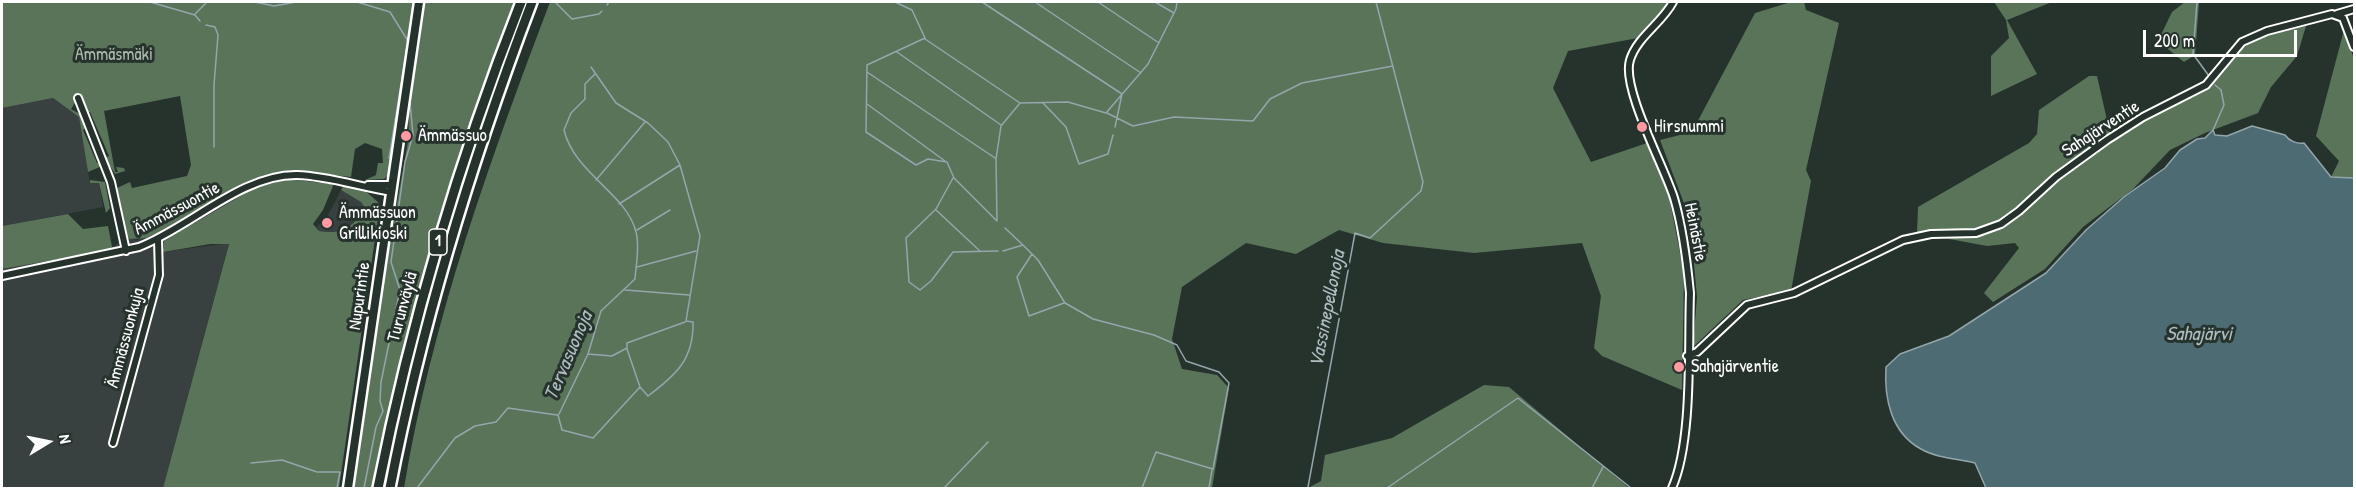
<!DOCTYPE html>
<meta charset="utf-8">
<style>
body{margin:0}
#map{position:relative;width:2356px;height:490px;overflow:hidden;background:#26332d;font-family:"Patrick Hand",sans-serif}
canvas{display:block}
.frame{position:absolute;inset:0;border:3px solid #fff;pointer-events:none}
.north{position:absolute;left:18px;top:412px;width:60px;height:60px;-webkit-text-stroke:4px #26332d;paint-order:stroke;rotate:80deg;font-size:16px;font-weight:700;line-height:24px;text-align:center;color:#fff}
.north::after{content:'';display:block;margin:auto;width:21px;height:27px;background:#fff;clip-path:polygon(50% 0,100% 100%,50% 72%,0 100%)}
.scale{position:absolute;left:2143px;top:30px;width:154px;height:27px;box-sizing:border-box;border:3px solid #fff;border-top:0;padding-left:8px;font-size:18px;line-height:21px;white-space:nowrap;color:#fff;-webkit-text-stroke:4px #26332d;paint-order:stroke}
</style>
<div id="map">
<canvas width="2356" height="490"></canvas>
<div class="frame"></div>
<div class="north">N</div>
<div class="scale">200 m</div>
</div>
<script>
const c = document.querySelector('canvas').getContext('2d');
c.lineJoin = 'round';
function fill(path, color) {
  c.fillStyle = color;
  c.fill(path, 'evenodd');
}
function strokePath(path, color, width, dash) {
  c.strokeStyle = color;
  c.lineWidth = width;
  c.lineCap = dash ? 'butt' : 'round';
  c.setLineDash(dash || []);
  c.stroke(path);
}
function drawText(font, color, halo, rows, align = 'center') {
  c.font = font + ' "Patrick Hand",sans-serif';
  c.lineWidth = 6;
  c.setLineDash([]);
  c.textBaseline = 'middle';
  c.strokeStyle = halo;
  c.fillStyle = color;
  for (const [text, x, y, turn = 0] of rows) {
    c.save();
    c.translate(x, y);
    c.rotate((+turn || 0) * Math.PI / 180);
    c.textAlign = isNaN(turn) ? turn : align;
    if (halo) c.strokeText(text, 0, 0);
    c.fillText(text, 0, 0);
    c.restore();
  }
}
fill(new Path2D(`
 M53 98 79 117 90 183 99 182 103 207 2 226V108Z
 M341 190 361 202 365 208 346 231 333 234 319 231 317 227 328 215Z
 M160 230 164 241 163 252 229 243 163 488H2V269L107 251 127 237 137 240Z`), '#384040');
fill(new Path2D(`
 M2 2H416L390 174 384 179 365 180 376 175 378 163H383L382 149 365 143 355 149 351 177 298 171 281 172 259 178 187 220 146 238 130 239 127 237 117 188 130 182 132 188 187 176 191 165 180 96 104 111 115 172H118L116 167 124 168 125 171 115 174 105 158 109 156 90 112H87L82 97 78 98 71 109 80 114 86 128 83 130 97 163 101 162 102 166 88 172 79 117 53 98 2 108Z
 M422 2H515C452 159 406 322 373 488H352L380 299 409 136 408 107Z
 M550 2H1669L1658 20 1638 38 1568 51 1553 88 1591 162 1647 143 1669 196 1684 274 1682 390 1602 356 1594 348 1601 296 1582 243 1474 253 1383 243 1339 230 1296 254 1246 243 1182 287 1172 339 1182 369 1217 375 1229 388 1212 488H404C432 320 490 160 550 2Z
 M1791 2H1804L1806 10 1839 23 1806 170 1811 181 1791 291 1743 300 1693 347 1697 297 1690 219 1660 140 1692 132 1755 13Z
 M1994 2H2052L2007 20 2037 74 1991 96V56L2009 38 2006 20Z
 M2185 2 2199 3 2195 55 2184 62 2158 41 2172 12Z
 M2306 26 2297 56 2271 87 2258 113 2205 133 2170 150 2133 189 2083 227 2045 269 1993 302 1984 293 2019 248 2015 243 1987 246 1917 233 1918 207 2029 143 2037 134 2039 110 2089 76H2097L2110 133 2200 83 2216 80 2241 45 2257 37Z
 M2344 30 2354 59V178L2331 177 2339 161 2316 136Z
 M289 179 331 184 333 186 323 210 313 224 319 231C343 235 352 228 365 208L361 202 341 190 344 185 362 188 380 204 339 488H163L229 244H210L163 252 164 241 254 188Z
 M90 180 105 182 110 208 106 213 99 183H90Z
 M68 214 83 229 108 226 112 247 107 251 2 269V226Z
 M1484 385 1509 387 1629 488H1308L1321 481 1325 455 1392 438Z`), '#5a745a');
const water = new Path2D(`
 M2252 126 2285 135C2289 141 2297 144 2304 143L2331 177 2354 178V488H1986L1975 463C1959 459 1936 458 1921 449 1891 433 1884 398 1886 367L1900 354 1949 336 2046 273 2086 230 2125 196 2165 168 2180 150 2197 139 2205 138 2213 130 2215 135 2227 136Z`);
fill(water, '#4d6b73');
strokePath(water, '#94a6ab', 1.5);
strokePath(new Path2D(`
 M150 2 195 15 200 21
 M255 2 274 6 296 2
 M357 2 390 12 408 41 389 158 392 159
 M555 2 572 19 599 14 602 11
 M895 2 912 10 925 38 867 65 866 132 916 165 928 159 947 162 954 178 997 221 996 159 1001 126 1020 103 1068 102 1106 113 1148 64 1176 9 1177 2
 M982 2 1122 94 1115 127
 M1035 2 1141 73
 M1098 2 1159 43
 M1155 2 1174 13
 M2197 2 2193 54 2209 76
 M607 5 609 2
 M195 14 207 2
 M206 25 215 27 218 35 214 85V147
 M925 39 1020 103
 M897 52 1001 125
 M867 72 995 158
 M1043 103 1066 127 1079 164 1108 154 1113 135
 M867 104 945 161
 M1107 113 1133 126 1174 117 1253 121 1270 99 1302 83 1393 66
 M2213 130 2224 105 2221 90 2215 85
 M953 178 936 209 906 238 909 282 920 290 931 281 953 252 998 251
 M596 180 645 122
 M619 204 680 165
 M936 210 980 251
 M637 230 670 210
 M1023 245 1038 260 1065 303 1093 319 1154 335 1177 345 1186 361 1219 372 1229 383 1213 469 1156 452 1142 488
 M1003 251 1023 245 1005 228
 M1032 254 1017 277 1029 316 1064 303
 M637 267 696 251
 M625 290 689 295
 M627 349 640 387
 M588 354 612 356 627 348V343L685 322
 M559 414 588 354 601 311 635 279C636 265 640 246 636 232 627 194 574 173 564 130L571 113 585 99V84L595 74
 M558 415 562 430 593 438 640 387 648 396C676 375 694 359 693 322L686 321 700 236 680 165 668 142 648 123 616 103 591 67
 M251 463 282 460 317 472H340L337 488
 M1308 487 1355 233 1370 238 1421 191 1423 182 1376 2
 M364 488 376 427 383 411 380 401 381 382 400 290 391 262 405 162 413 135 410 102
 M417 488 455 438 475 426 496 422 508 408 557 415
 M944 488 988 442
 M1209 488 1212 470
 M1387 488 1518 398 1631 488
 M1592 488 1603 467`), '#94a6ab', 1.5);
const minor = new Path2D(`
 M2337 14 2354 9
 M78 98 111 182 126 251
 M368 185H393
 M2 276 139 247C189 228 242 174 297 175 329 176 360 187 392 192
 M1687 356 1697 352 1747 305 1794 293 1903 240 1931 234 1976 233 2001 224 2019 211 2056 177 2107 140 2143 117 2206 85 2242 42 2267 31 2332 14 2343 18 2354 47
 M113 443 159 275 158 240
 M1672 488C1693 441 1688 347 1690 293 1687 262 1683 228 1674 198 1665 168 1621 88 1630 60 1637 37 1662 23 1673 2`);
const major = new Path2D(`
 M348 488 419 2`);
const highway = new Path2D(`
 M378 488C411 322 459 160 521 2
 M390 488C422 322 472 160 532 2`);
strokePath(minor, '#fff', 10);
strokePath(major, '#fff', 13);
strokePath(highway, '#fff', 14);
strokePath(minor, '#26332d', 6);
strokePath(major, '#26332d', 8);
strokePath(highway, '#26332d', 9);
for (const [x, y, r, color] of [
 [1642,127,6,"#ff9aa2"],
 [406,136,6,"#ff9aa2"],
 [327,223,6,"#ff9aa2"],
 [1679,367,6,"#ff9aa2"]
]) {
  const dot = new Path2D();
  dot.arc(x, y, r, 0, 2 * Math.PI);
  c.fillStyle = color;
  c.fill(dot);
  strokePath(dot, '#26332d', 2);
}
for (const [x, y, w] of [
 [438,242,18]
]) {
  const box = new Path2D();
  box.roundRect(x - w / 2, y - 13, w, 26, 4.5);
  c.fillStyle = '#26332d';
  c.fill(box);
  strokePath(box, '#fff', 1.5);
}
drawText('bold 16px', '#fff', null, [
 ["1",438,242]
]);
drawText('18px', '#acbaac', '#26332d', [
 ["Ämmäsmäki",114,55]
]);
drawText('18px', '#fff', '#26332d', [
 ["Hirsnummi",1654,127],
 ["Ämmässuo",418,136],
 ["Ämmässuon",339,213],
 ["Grillikioski",339,234],
 ["Sahajärventie",1691,367]
], 'left');
drawText('18px', '#fff', '#26332d', [
 ["Sahajärventie",2101,129,-33],
 ["Ämmässuontie",177,209,-28],
 ["Heinästie",1695,232,79],
 ["Nupurintie",360,296,-82],
 ["Turunväylä",403,307,-75],
 ["Ämmässuonkuja",126,338,-75]
]);
drawText('italic 20px', '#afbcc0', '#26332d', [
 ["Vassinepellonoja",1328,309,-79],
 ["Sahajärvi",2199,335],
 ["Tervasuonoja",569,356,-67]
]);
</script>
